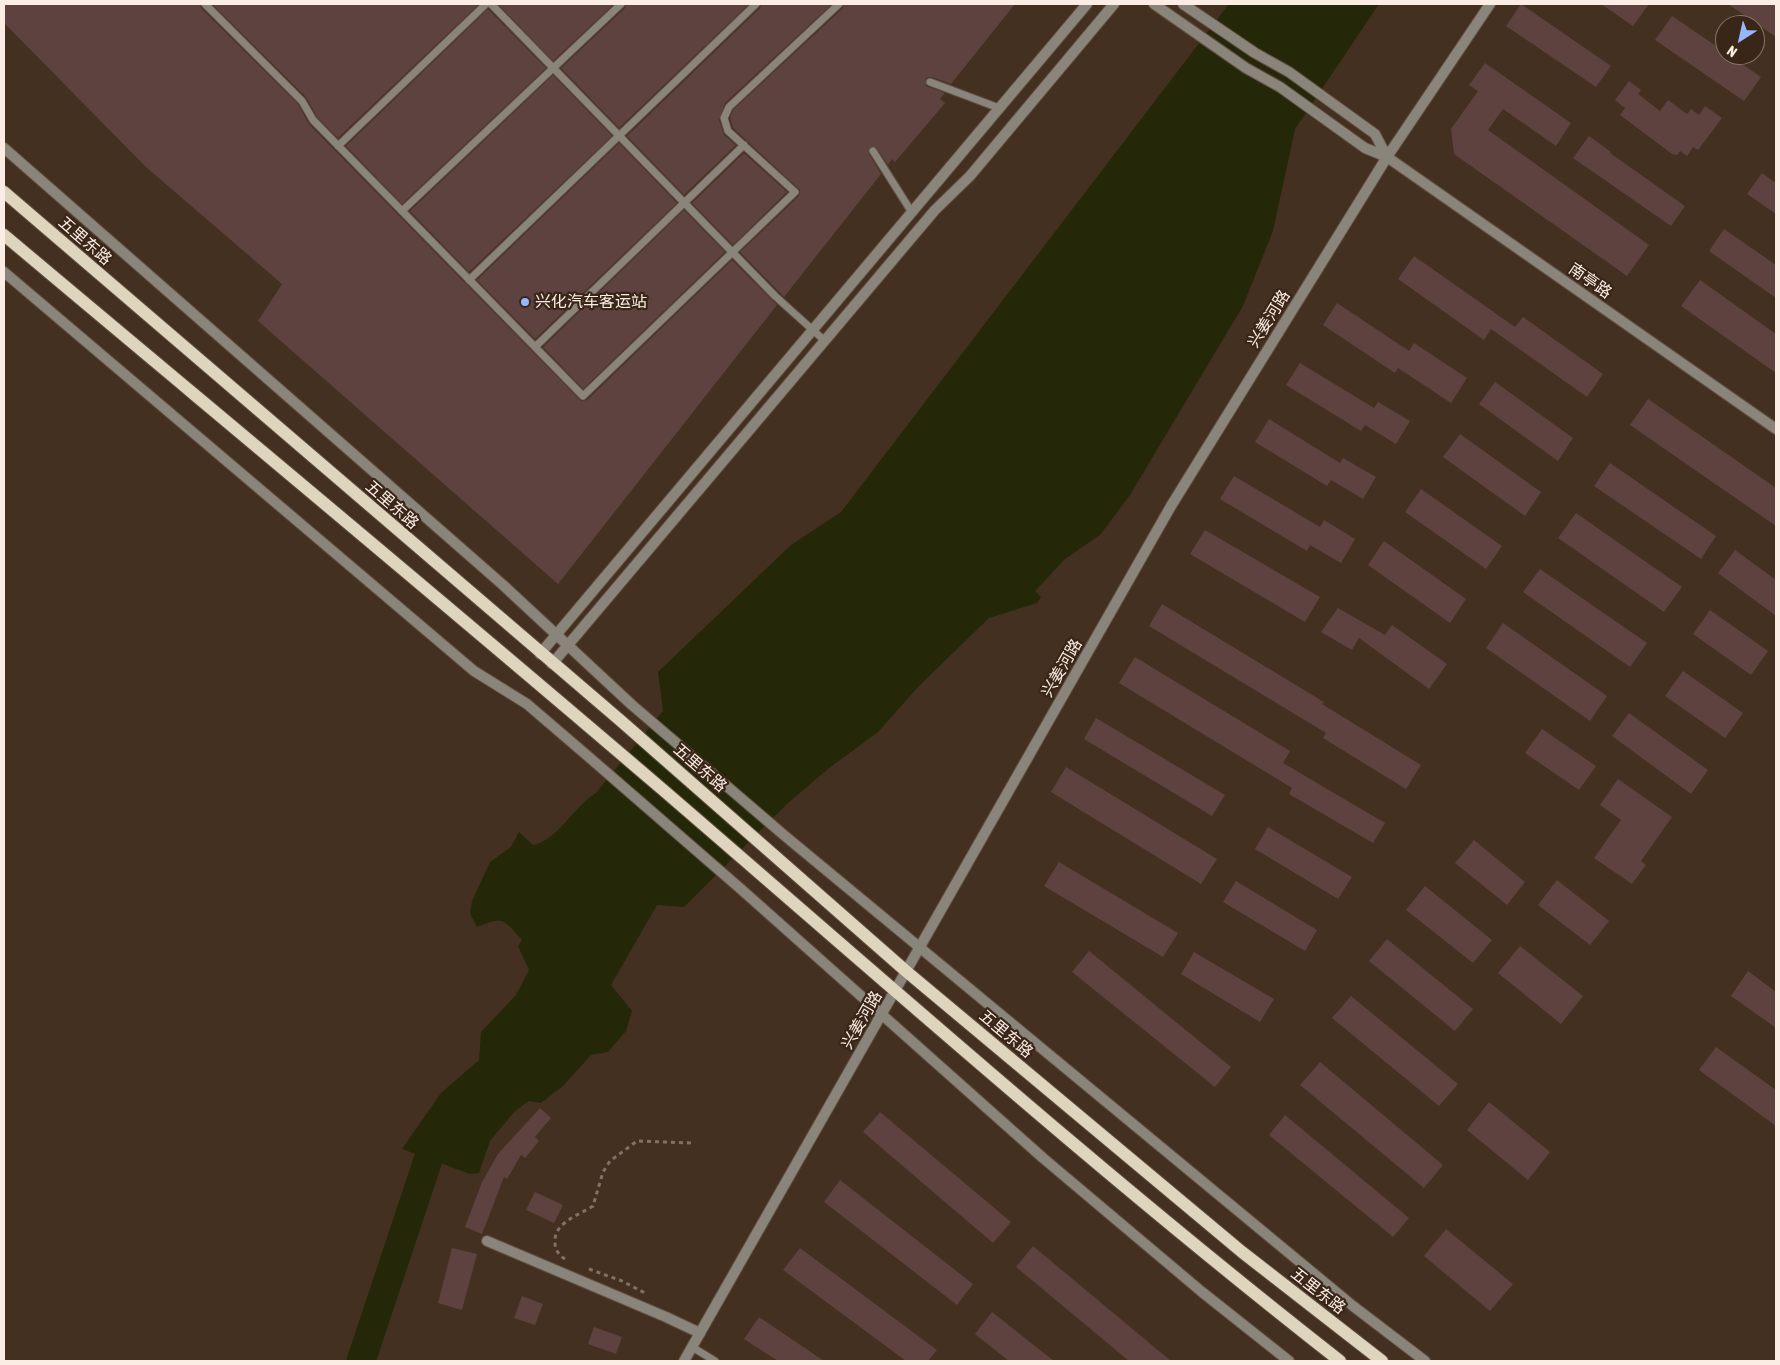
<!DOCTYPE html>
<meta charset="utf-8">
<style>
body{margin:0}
#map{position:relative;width:1780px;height:1365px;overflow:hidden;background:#443021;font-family:"Asap Condensed",sans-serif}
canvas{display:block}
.frame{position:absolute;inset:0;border:5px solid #fbede4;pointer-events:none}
.north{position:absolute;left:1715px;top:15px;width:50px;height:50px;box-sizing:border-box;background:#392618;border:1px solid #87766a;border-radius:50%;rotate:215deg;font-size:14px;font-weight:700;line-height:20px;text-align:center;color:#fbede4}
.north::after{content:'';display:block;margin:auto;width:18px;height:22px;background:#96b6fd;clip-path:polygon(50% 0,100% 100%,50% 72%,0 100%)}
</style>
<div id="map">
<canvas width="1780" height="1365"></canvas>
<div class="frame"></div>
<div class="north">N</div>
</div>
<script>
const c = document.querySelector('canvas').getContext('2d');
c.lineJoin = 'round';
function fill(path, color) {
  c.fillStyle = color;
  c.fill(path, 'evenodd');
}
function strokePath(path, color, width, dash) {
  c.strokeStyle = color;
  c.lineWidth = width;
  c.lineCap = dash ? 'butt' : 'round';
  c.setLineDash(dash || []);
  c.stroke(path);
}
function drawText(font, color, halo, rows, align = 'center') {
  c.font = font + ' "Asap Condensed","Noto Sans SC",sans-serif';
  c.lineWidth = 4.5;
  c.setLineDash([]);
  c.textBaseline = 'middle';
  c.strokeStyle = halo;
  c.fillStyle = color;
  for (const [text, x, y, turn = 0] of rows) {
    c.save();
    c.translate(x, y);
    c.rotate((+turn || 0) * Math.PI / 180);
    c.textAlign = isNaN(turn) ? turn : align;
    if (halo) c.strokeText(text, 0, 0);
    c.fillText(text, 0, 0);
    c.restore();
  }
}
fill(new Path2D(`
 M1229 4H1379L1295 129 1273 231 1243 306 1130 495 1100 535 1065 559 1035 591 1041 597 1037 603 989 618 919 686 878 732 828 769 788 803 684 907 657 905 611 985 632 1011 626 1031 608 1052 591 1055 563 1086 541 1103 529 1101 515 1111 490 1141 479 1173 470 1174 402 1149 441 1093 479 1060 481 1032 516 995 529 970 518 946 522 940C503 919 504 916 477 927L470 914 472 901 490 862 511 847 519 832 533 845C557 841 574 806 596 793L663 711 658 672 791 545 841 512Z`), '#242808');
strokePath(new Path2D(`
 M361 1361 441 1121`), '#242808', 29);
fill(new Path2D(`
 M4 4H200L201 8 298 104 309 124 581 401 587 400 732 260 777 305 558 584 258 321 282 284 146 167 4 23Z
 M212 4H479L338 138 317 117 306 97Z
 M498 4H614L553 61Z
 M626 4H749L619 128 561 68 625 8Z
 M761 4H832L725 103 719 120 724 135 736 145 684 195 627 136 760 8Z
 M844 4H1015L951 84 932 77 926 78V86L945 93 940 99 945 103 895 162 892 159 888 165 876 147 869 148V154L881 174 784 297 740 252 799 196 800 190 733 128 730 118 733 110 843 8Z
 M1521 4 1611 66 1596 87 1506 26Z
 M1601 4H1649L1633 26Z
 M1728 4H1776V37Z
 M488 9 546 68 402 204 346 146Z
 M1672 16 1725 52V55H1729L1761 77 1744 101 1655 40Z
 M1485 63 1571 123 1556 146 1503 109 1488 130 1649 245 1627 276 1454 154 1451 129 1478 91 1469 85Z
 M553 75 612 136 469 272 410 211Z
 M1629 81 1641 90 1638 94 1660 111 1668 100 1687 114 1691 109 1699 115 1705 106 1722 118 1698 150 1693 147 1687 156 1680 151 1677 155 1672 154 1620 115 1625 108 1615 100Z
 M1589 136 1611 152 1610 153 1685 206 1671 226 1573 158Z
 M619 143 677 203 535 339 477 280Z
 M744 153 787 192 733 245 692 203Z
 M1762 173 1776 183V214L1747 194Z
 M684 210 725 252 583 389 543 347Z
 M1724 229 1776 265V298L1709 251Z
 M1414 256 1515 327 1523 317 1603 374 1587 397 1491 329 1484 340 1398 279Z
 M1700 280 1776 334V373L1681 306Z
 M1337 303 1409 351 1414 343 1467 378 1451 403 1398 368 1395 373 1323 325Z
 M1300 363 1374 408 1378 402 1410 421 1396 444 1365 425 1361 431 1286 385Z
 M1495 382 1573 438 1558 461 1479 404Z
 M1648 399 1776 488V526L1630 425Z
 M1269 419 1340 463 1343 458 1376 477 1363 499 1331 480 1327 486 1255 442Z
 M1460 434 1541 492 1525 516 1443 457Z
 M1610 463 1716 536 1701 559 1594 486Z
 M1234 476 1320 527 1324 520 1355 539 1341 563 1310 545 1307 551 1220 499Z
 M1421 489 1502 546 1486 569 1405 512Z
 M1576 513 1682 587 1664 612 1558 538Z
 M1205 530 1320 597 1305 622 1190 554Z
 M1384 541 1466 599 1450 623 1368 565Z
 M1735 550 1776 580V616L1718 573Z
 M1540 569 1647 643 1630 667 1523 592Z
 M1162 604 1324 702 1322 704 1421 765 1406 789 1323 738 1326 733 1149 626Z
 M1338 608 1385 635 1392 625 1447 664 1429 689 1359 638 1352 650 1321 632Z
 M1710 610 1768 651 1751 675 1693 634Z
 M1503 623 1607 696 1590 721 1486 648Z
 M1135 657 1290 751 1283 763 1385 823 1373 843 1289 794 1292 788 1119 683Z
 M1683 671 1743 713 1725 738 1665 696Z
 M1629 713 1708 770 1691 794 1612 736Z
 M1096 718 1225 795 1212 816 1084 739Z
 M1542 729 1596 766 1579 790 1525 753Z
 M1066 767 1217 859 1201 884 1051 792Z
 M1618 779 1672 817 1641 861 1646 865 1632 884 1594 858 1621 820 1600 805Z
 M1268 827 1352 877 1338 899 1255 849Z
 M1474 840 1525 882 1507 905 1455 863Z
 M1059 862 1178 933 1163 957 1044 886Z
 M1557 880 1609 921 1590 945 1538 905Z
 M1236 881 1317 930 1305 951 1223 902Z
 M1425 886 1492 940 1473 963 1406 910Z
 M1387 939 1473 1009 1455 1031 1369 961Z
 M1520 946 1583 996 1561 1024 1498 973Z
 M1089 951 1231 1067 1215 1087 1072 972Z
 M1194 952 1274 999 1260 1022 1181 974Z
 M1748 971 1776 992V1028L1731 996Z
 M1351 996 1458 1084 1439 1106 1332 1018Z
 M1716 1047 1776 1090V1126L1699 1070Z
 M1320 1062 1443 1165 1424 1188 1300 1085Z
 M1489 1102 1550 1152 1528 1180 1467 1130Z
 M540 1108 551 1118 535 1137 539 1141 525 1158 521 1155 507 1179 504 1177 482 1234 465 1227 482 1182 498 1154Z
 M880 1112 1011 1222 993 1243 863 1132Z
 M1285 1115 1409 1218 1393 1237 1269 1135Z
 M840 1180 973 1284 957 1305 824 1202Z
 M535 1192 563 1205 554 1223 526 1210Z
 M1446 1229 1513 1284 1490 1311 1424 1256Z
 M1033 1246 1171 1361H1129L1016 1267Z
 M452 1248 477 1254 462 1310 438 1303Z
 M800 1248 937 1350 928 1361H906L783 1270Z
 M522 1296 543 1304 535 1325 514 1318Z
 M992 1312 1054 1361H1009L975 1334Z
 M759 1317 824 1361H778L744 1339Z
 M594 1327 622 1337 616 1354 588 1344Z`), '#5d423f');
const service = new Path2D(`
 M205 4 302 101 313 120 583 396 795 192 728 131 724 118 729 107 839 4
 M491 4 775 296 825 341
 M930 82 999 108
 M338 146 486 4
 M873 151 911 211
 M402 211 621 4
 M469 280 756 4
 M535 347 744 145
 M692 1347 715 1361`);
const minor = new Path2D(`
 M4 148 503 585 632 705 785 836 1353 1306 1425 1361
 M4 272 474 671 527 704 590 758 742 890 1043 1158 1202 1292 1289 1361
 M487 1241 666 1317 700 1333`);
const tertiary = new Path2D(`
 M1154 4 1246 68 1280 87 1365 148 1387 157 1776 429
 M1183 4 1255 53 1289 72 1375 134 1387 157
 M540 654 1087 4
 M552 664 935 210 970 176 1114 4
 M684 1361 1171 506 1387 157 1490 4`);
const primary = new Path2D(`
 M4 192 621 721 907 972 1242 1252 1382 1361
 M4 235C223 419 444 602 662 789 886 982 1107 1179 1340 1361`);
strokePath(service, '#614e40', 9);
strokePath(minor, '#614e40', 12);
strokePath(tertiary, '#614e40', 12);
strokePath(primary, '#614e40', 14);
strokePath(new Path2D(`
 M565 1259C559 1255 555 1250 555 1243 553 1223 579 1215 593 1206L603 1172 610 1161 637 1141 692 1143
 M589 1269 622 1281 645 1293`), '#837164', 3, [4, 4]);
strokePath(service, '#8a857a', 7);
strokePath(minor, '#8a857a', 10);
strokePath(tertiary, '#8a857a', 10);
strokePath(primary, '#dfd5be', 12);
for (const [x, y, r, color] of [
 [525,302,5,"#96b6fd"]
]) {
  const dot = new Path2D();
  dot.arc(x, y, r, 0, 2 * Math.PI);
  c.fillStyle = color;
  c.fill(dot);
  strokePath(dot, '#392618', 2);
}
drawText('16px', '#fbede4', '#392618', [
 ["五里东路",85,241,41],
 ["南亭路",1590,281,35],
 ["兴姜河路",1269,319,-58],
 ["五里东路",392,505,41],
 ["兴姜河路",1062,668,-60],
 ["五里东路",700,768,41],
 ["兴姜河路",862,1020,-60],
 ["五里东路",1006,1034,40],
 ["五里东路",1318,1291,38]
]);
drawText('16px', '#fbede4', '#392618', [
 ["兴化汽车客运站",535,302]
], 'left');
</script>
